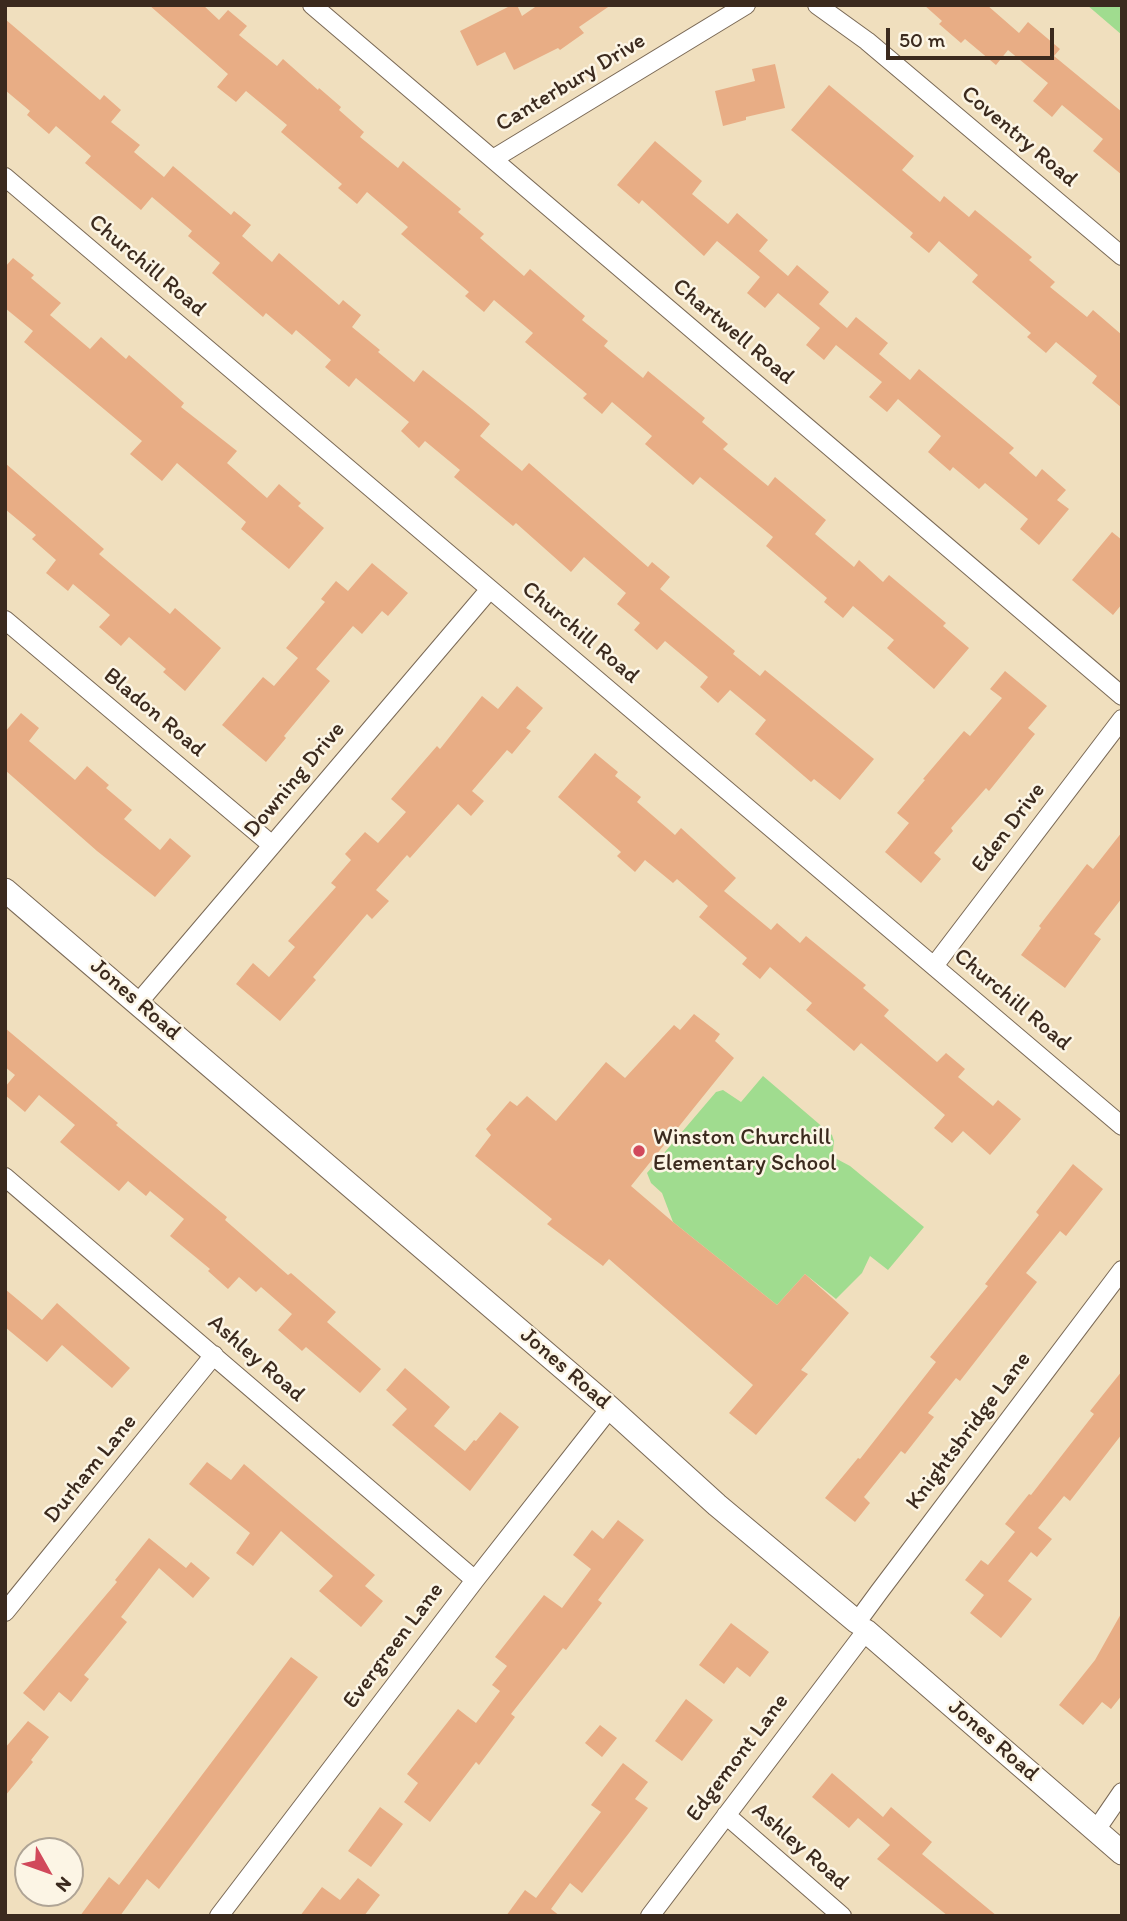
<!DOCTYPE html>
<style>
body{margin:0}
#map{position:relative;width:1127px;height:1921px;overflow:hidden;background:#f0dfbe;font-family:Itim,sans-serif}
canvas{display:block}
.frame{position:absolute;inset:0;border:7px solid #3b2a1e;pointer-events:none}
.north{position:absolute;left:14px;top:1837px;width:70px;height:70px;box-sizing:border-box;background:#fcf5e5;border:2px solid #afa495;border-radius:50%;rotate:130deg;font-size:19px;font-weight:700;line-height:28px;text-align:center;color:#3b2a1e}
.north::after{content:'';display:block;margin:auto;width:24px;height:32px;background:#d1495b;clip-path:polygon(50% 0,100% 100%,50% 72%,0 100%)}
.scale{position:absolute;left:886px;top:28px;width:168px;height:32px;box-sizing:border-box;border:4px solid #3b2a1e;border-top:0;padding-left:9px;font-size:21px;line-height:24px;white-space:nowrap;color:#3b2a1e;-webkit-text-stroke:5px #fcf5e5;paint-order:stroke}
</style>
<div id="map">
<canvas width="1127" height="1921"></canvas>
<div class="frame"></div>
<div class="north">N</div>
<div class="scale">50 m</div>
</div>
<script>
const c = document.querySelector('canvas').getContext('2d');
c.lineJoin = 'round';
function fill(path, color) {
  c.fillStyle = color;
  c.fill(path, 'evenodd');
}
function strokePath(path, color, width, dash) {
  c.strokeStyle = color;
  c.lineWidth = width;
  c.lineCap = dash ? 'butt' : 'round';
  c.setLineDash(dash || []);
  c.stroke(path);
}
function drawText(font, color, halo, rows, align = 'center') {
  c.font = font + ' Itim,sans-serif';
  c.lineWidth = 5;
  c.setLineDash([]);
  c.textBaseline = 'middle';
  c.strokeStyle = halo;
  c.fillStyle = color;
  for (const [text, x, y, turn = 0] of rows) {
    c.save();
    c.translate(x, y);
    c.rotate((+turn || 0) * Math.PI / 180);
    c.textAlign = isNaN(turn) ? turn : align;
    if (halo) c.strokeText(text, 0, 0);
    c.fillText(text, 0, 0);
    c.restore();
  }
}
fill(new Path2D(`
 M1087 5H1122V35Z
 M763 1076 832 1135 834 1141 832 1160 835 1158 850 1166 924 1227 888 1270 870 1256 862 1273 836 1299 805 1274 777 1305 673 1222 662 1193 651 1183 647 1173 716 1092 723 1090 741 1102Z`), '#a0dc8f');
fill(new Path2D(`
 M149 5H203L219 20 228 10 247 26 239 35 277 66 283 59 318 90 319 88 341 107 339 110 364 132 360 137 398 168 403 161 461 209 458 212 484 234 480 238 524 276 530 269 585 316 582 320 608 341 604 346 643 378 648 371 705 418 702 422 728 444 723 449 768 486 775 477 826 520 815 534 854 567 859 560 883 582 889 575 946 623 943 626 969 648 934 689 887 648 894 640 853 606 843 618 824 602 827 598 766 546 773 537 700 477 693 485 645 444 652 436 612 402 602 414 583 398 587 394 525 342 533 333 494 300 484 312 465 296 469 292 401 234 408 227 367 192 357 204 338 188 342 184 281 132 287 125 246 91 236 102 217 87 228 74Z
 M512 5H517L522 16 538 5H611L579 27 584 33 560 50 558 48 514 70 505 52 477 66 460 31Z
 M924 5H987L1019 33 1028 22 1060 49 1054 56 1122 112V175L1093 151 1103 139 1062 105 1052 117 1033 101 1048 83 1008 50 996 65 965 39 961 43 939 24 942 21Z
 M5 19 100 100 104 95 121 110 111 122 140 145 134 152 164 177 173 166 231 215 234 211 251 225 242 236 272 262 279 253 339 305 343 300 361 315 352 327 380 350 378 352 414 382 423 370 472 409 490 424 480 436 522 471 529 463 648 567 652 562 670 577 660 589 735 651 733 654 760 676 765 670 874 759 840 800 814 779 811 782 755 734 766 720 730 690 718 703 700 687 708 677 665 641 657 650 634 630 640 623 617 604 626 593 584 557 571 572 516 523 513 526 454 477 460 470 425 441 419 448 401 431 409 422 356 378 349 387 325 367 331 360 296 330 292 335 266 313 263 317 212 273 220 263 188 236 192 231 152 197 141 210 85 163 91 156 56 126 49 134 27 115 30 111 5 90Z
 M775 64 785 108 746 117V120L723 126 715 91 755 81 752 69Z
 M829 85 914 156 902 170 940 202 944 196 969 217 975 210 1032 257 1029 260 1055 282 1050 287 1087 317 1093 310 1122 335V408L1092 383 1097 376 1056 342 1046 353 1027 337 1031 333 972 282 978 275 939 241 929 253 910 237 913 233 791 130Z
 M655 141 702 181 692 194 728 224 737 213 768 240 759 251 788 276 797 265 829 292 819 304 847 328 856 317 888 343 879 354 910 380 919 369 1014 448 1009 453 1036 477 1042 469 1066 490 1057 500 1069 509 1039 545 1020 529 1028 519 985 483 979 489 953 467 950 471 928 452 941 436 898 399 887 412 869 397 882 382 836 345 824 360 806 345 820 328 778 293 765 308 747 293 760 277 717 241 704 256 642 200 639 204 617 185Z
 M13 258 34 275 31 278 61 303 50 315 90 349 101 337 126 359 129 355 184 403 181 407 237 451 227 463 267 498 279 484 301 503 298 506 324 528 289 569 241 529 246 522 177 463 162 481 130 454 142 441 24 342 33 331 5 308V267Z
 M5 463 104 549 99 554 170 614 175 608 221 648 185 691 163 672 166 669 129 637 121 646 99 627 110 615 73 584 68 591 46 573 56 560 32 539 36 535 5 509Z
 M1112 532 1122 540V604L1113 615 1072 580Z
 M372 563 408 593 388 616 382 611 362 634 353 626 316 669 330 681 284 736 286 738 266 762 222 725 263 677 274 686 298 658 286 648 325 602 321 599 336 581 348 591Z
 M1005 671 1047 706 1028 728 1035 734 989 791 986 788 951 828 953 831 934 853 941 859 921 883 885 852 909 823 897 813 925 780 923 779 964 731 970 736 1002 698 990 689Z
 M517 686 543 708 526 728 531 731 512 754 507 750 472 791 484 801 471 816 458 804 410 858 407 855 376 890 389 901 372 919 367 914 313 977 316 980 280 1021 236 984 253 963 269 977 295 947 288 941 336 887 331 883 351 860 345 854 365 832 378 843 406 812 391 799 437 746 440 749 482 696 498 709Z
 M21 713 39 728 29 741 75 780 87 766 109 785 106 788 132 810 124 819 160 850 170 838 191 856 155 897 97 851 5 770V732Z
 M595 753 618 772 615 776 641 797 637 802 675 835 681 828 736 878 724 891 771 930 777 923 800 943 806 936 866 985 863 988 889 1010 884 1016 937 1062 946 1053 965 1069 958 1077 993 1106 998 1100 1021 1119 990 1155 963 1131 952 1143 934 1128 945 1115 861 1043 854 1051 806 1010 812 1003 770 967 760 979 742 964 747 958 699 917 708 906 677 879 673 883 645 860 635 872 617 856 621 852 558 797Z
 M1122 832V898L1094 934 1101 939 1065 988 1021 955 1041 928 1039 926 1087 864 1093 869Z
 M694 1014 720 1034 715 1041 734 1058 631 1186 673 1222 777 1305 805 1274 849 1313 801 1370 808 1374 756 1435 729 1413 753 1385 609 1259 603 1266 547 1224 552 1219 475 1156 491 1135 486 1129 510 1101 517 1106 527 1096 556 1121 606 1062 625 1078 674 1025 680 1030Z
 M5 1028 118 1123 116 1125 227 1217 225 1220 288 1275 291 1273 336 1312 327 1322 381 1369 360 1393 306 1347 302 1351 278 1330 292 1314 261 1287 256 1292 239 1277 228 1289 208 1271 210 1269 170 1236 184 1219 150 1191 146 1196 128 1181 119 1191 60 1142 75 1125 39 1095 25 1112 5 1095V1087L15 1075 5 1067Z
 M1073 1164 1103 1189 1066 1236 1060 1231 1026 1273 1037 1282 960 1381 956 1378 928 1413 934 1417 905 1454 901 1451 864 1497 870 1503 855 1522 825 1498 858 1458 860 1459 936 1362 930 1357 988 1286 985 1284 1039 1215 1036 1212Z
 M5 1289 42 1320 57 1303 130 1368 112 1388 62 1345 47 1362 5 1327Z
 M405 1368 450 1407 434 1426 465 1451 474 1440 476 1441 500 1412 519 1427 470 1491 392 1425 407 1409 386 1390Z
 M1122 1371V1434L1070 1501 1064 1496 1038 1528 1052 1539 1037 1557 1031 1552 1008 1581 1032 1599 1001 1638 970 1613 984 1595 965 1580 981 1560 988 1565 1015 1532 1005 1524 1029 1494 1031 1495 1094 1414 1090 1411Z
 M207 1462 231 1480 244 1464 375 1575 365 1586 383 1601 361 1627 319 1591 333 1576 281 1531 253 1566 236 1553 250 1533 189 1484Z
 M618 1520 644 1540 598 1600 602 1603 566 1650 563 1648 511 1714 515 1717 479 1765 476 1762 430 1822 404 1802 418 1783 407 1774 458 1709 476 1723 500 1691 492 1685 507 1666 495 1657 544 1595 562 1608 591 1569 573 1555 592 1530 603 1539Z
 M149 1538 186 1568 191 1562 210 1578 193 1598 159 1568 121 1617 127 1622 84 1675 89 1679 71 1702 59 1692 44 1711 23 1693 117 1582 115 1580Z
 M1122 1612V1695L1111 1709 1102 1702 1083 1725 1059 1705 1095 1660Z
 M731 1623 769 1652 750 1677 737 1667 724 1684 699 1665Z
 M291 1657 318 1677 159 1889 147 1879 120 1916H80L109 1877 119 1885Z
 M686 1699 713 1720 682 1761 655 1741Z
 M28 1721 49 1737 31 1760 33 1762 5 1796V1748Z
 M600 1725 617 1738 602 1757 585 1743Z
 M623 1763 648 1782 635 1799 648 1808 629 1833 582 1893 570 1883 551 1909 560 1916H506L525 1890 536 1898 601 1812 591 1805Z
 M832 1773 883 1817 891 1807 932 1842 922 1854 997 1916H948L877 1859 890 1845 858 1818 849 1828 812 1797Z
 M380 1807 403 1824 371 1867 348 1851Z
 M358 1878 380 1895 364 1916H300L322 1887 340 1900Z`), '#e8ad85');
const minor = new Path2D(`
 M312 5 1122 696
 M817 5 867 41 1122 256
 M493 159 746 5
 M5 177 1122 1126
 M5 620 272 845
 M934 966 1122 719
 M138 1003 490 589
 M5 1177 475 1580
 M5 1612 214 1355
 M726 1815 842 1916
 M1096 1830 1122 1792
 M219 1916 475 1580 610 1408
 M650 1916 866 1631 857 1622 879 1592 1122 1270`);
const tertiary = new Path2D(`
 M5 890 610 1408 717 1505 857 1622
 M866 1631 1122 1853`);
strokePath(minor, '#7a6956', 20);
strokePath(tertiary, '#7a6956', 25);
strokePath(minor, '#fff', 18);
strokePath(tertiary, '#fff', 23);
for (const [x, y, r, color] of [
 [639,1151,7,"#d1495b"]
]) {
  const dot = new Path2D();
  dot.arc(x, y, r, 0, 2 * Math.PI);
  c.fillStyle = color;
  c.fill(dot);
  strokePath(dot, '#fcf5e5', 2.5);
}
drawText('23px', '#3b2a1e', '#fcf5e5', [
 ["Canterbury Drive",571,83,-31],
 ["Coventry Road",1019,137,40],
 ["Churchill Road",147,266,40],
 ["Chartwell Road",733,332,40],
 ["Churchill Road",580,633,40],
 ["Bladon Road",154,713,40],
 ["Downing Drive",295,780,-50],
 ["Eden Drive",1009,828,-53],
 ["Jones Road",135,1000,41],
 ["Churchill Road",1012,1000,40],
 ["Ashley Road",256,1359,41],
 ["Jones Road",565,1369,41],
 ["Knightsbridge Lane",969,1431,-53],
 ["Durham Lane",91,1469,-51],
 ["Evergreen Lane",394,1646,-53],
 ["Jones Road",993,1741,41],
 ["Edgemont Lane",738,1758,-53],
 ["Ashley Road",800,1847,41]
]);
drawText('23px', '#3b2a1e', '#fcf5e5', [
 ["Winston Churchill",653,1138],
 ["Elementary School",653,1164]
], 'left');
</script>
